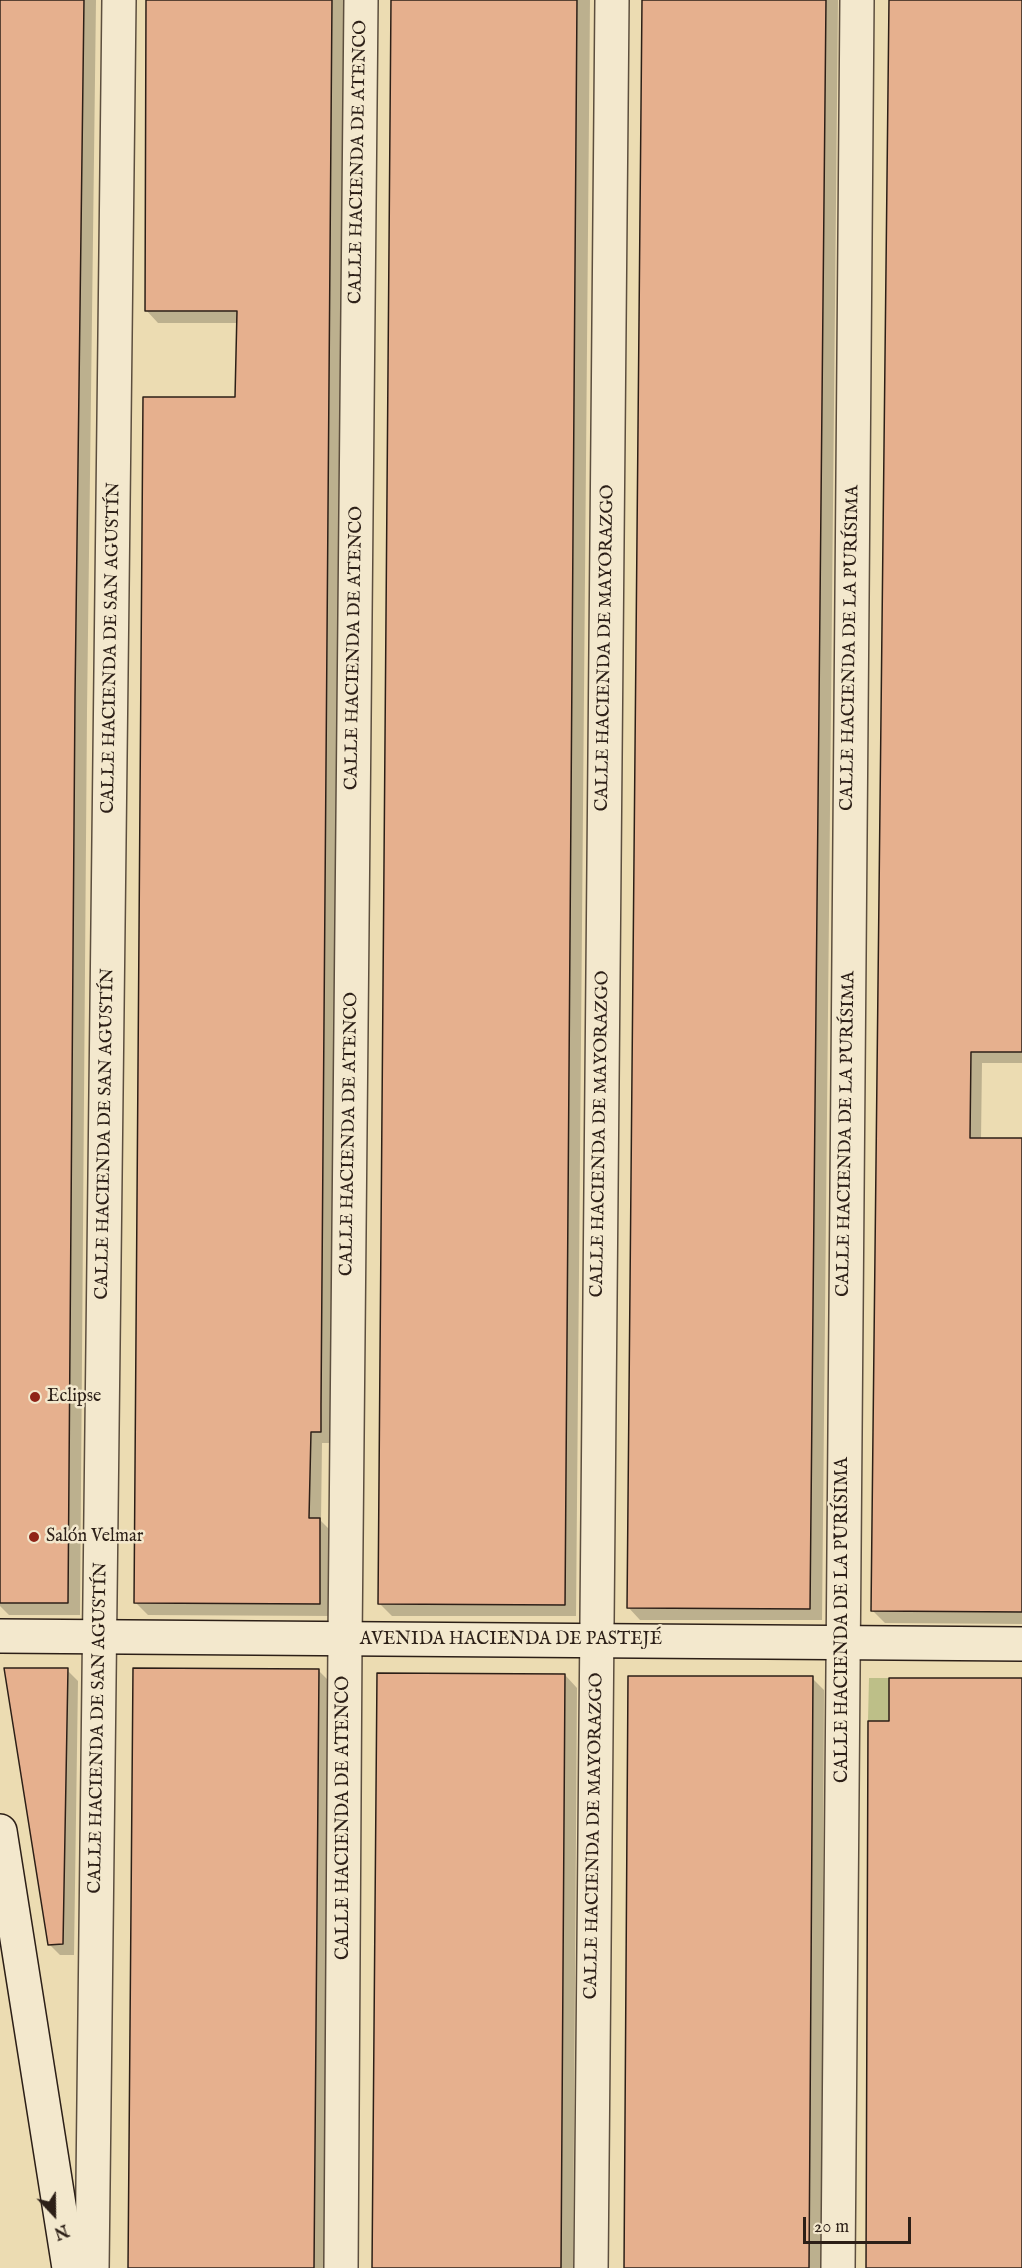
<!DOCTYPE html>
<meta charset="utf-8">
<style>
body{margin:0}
#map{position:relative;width:1022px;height:2268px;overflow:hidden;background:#ecdcb2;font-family:"IM FELL English",serif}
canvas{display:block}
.north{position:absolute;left:24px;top:2184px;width:60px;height:60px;-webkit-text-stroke:4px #f3e8cd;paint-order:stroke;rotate:158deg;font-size:16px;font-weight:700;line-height:24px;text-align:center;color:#2c1f17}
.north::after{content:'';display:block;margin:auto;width:21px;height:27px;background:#2c1f17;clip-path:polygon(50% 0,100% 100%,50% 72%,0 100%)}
.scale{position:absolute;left:803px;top:2217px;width:108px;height:27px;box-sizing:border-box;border:3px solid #2c1f17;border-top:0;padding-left:8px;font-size:18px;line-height:21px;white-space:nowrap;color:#2c1f17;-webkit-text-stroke:4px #f3e8cd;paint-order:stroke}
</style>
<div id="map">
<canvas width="1022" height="2268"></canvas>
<div class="north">N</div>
<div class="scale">20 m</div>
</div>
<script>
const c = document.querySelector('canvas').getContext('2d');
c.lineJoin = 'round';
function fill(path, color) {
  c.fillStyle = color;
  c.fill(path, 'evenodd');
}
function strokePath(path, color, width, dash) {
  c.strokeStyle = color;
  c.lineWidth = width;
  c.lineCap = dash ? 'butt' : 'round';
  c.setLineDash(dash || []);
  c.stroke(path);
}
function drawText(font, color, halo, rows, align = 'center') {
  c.font = font + ' "IM FELL English",serif';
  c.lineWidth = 5;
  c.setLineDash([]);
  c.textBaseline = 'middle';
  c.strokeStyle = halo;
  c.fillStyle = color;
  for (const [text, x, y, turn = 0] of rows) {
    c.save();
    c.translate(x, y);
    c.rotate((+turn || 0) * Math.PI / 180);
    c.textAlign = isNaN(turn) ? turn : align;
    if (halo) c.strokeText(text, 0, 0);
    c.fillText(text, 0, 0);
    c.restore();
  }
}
fill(new Path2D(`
 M869 1678H889V1721H868Z`), '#bdbf88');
fill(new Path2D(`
 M0 0H96L87 711 80 1615H9L0 1606Z
 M148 0H344L333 1416 332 1443H322L321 1521 332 1532 331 1616 148 1615 136 1603 237 399 238 323H158L146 310Z
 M392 0H590L576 1616H392L380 1604Z
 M644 0H838L822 1620H640L628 1607Z
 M891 0H1022V1063H982L981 1140H1022V1624L885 1623 873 1611Z
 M67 1670 78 1681 74 1955H60L49 1944Z
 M318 1670 330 1682 325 2268H130Z
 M565 1675 577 1688 573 2268H374Z
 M812 1678 824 1690 821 2268H626Z`), '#0003');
const building = new Path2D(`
 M0 0H84L75 697 68 1603H0Z
 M146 0H332L321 1403V1432H311L309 1518H320V1604L134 1603 143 397H235L237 311H145Z
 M391 0H577L565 1605 378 1604Z
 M642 0H826L810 1609 627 1608Z
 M889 0H1022V1052H971L970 1138H1022V1612L871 1611Z
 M4 1668H68L63 1944 48 1945Z
 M133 1668 319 1669 314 2268H128Z
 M377 1673 565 1674 561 2268H372Z
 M628 1676H813L809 2268H624Z
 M889 1678H1022V2268H866L868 1721H889Z`);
fill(building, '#e6b08e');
strokePath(building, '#2c1f17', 1.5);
const street = new Path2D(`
 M92 2268 119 0
 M341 2268 345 1639 361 0
 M591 2268 612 0
 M838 2268 857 0`);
const secondary = new Path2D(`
 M0 1636 1022 1644
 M0 1831 69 2268`);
strokePath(street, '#5c4e3e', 36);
strokePath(secondary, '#2c1f17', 36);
strokePath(street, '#f3e8cd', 33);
strokePath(secondary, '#f3e8cd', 33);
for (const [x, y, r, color] of [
 [35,1397,6,"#8f2418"],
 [34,1537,6,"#8f2418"]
]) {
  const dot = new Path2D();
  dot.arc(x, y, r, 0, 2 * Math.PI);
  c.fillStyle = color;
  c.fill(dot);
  strokePath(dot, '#f3e8cd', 2);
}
drawText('18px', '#2c1f17', '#f3e8cd', [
 ["CALLE HACIENDA DE ATENCO",359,162,-89],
 ["CALLE HACIENDA DE SAN AGUSTÍN",112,648,-89],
 ["CALLE HACIENDA DE ATENCO",355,648,-89],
 ["CALLE HACIENDA DE MAYORAZGO",606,648,-89],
 ["CALLE HACIENDA DE LA PURÍSIMA",851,648,-89],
 ["CALLE HACIENDA DE SAN AGUSTÍN",106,1134,-89],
 ["CALLE HACIENDA DE ATENCO",350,1134,-89],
 ["CALLE HACIENDA DE MAYORAZGO",601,1134,-89],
 ["CALLE HACIENDA DE LA PURÍSIMA",847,1134,-89],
 ["CALLE HACIENDA DE LA PURÍSIMA",843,1620,-90],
 ["AVENIDA HACIENDA DE PASTEJÉ",511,1640],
 ["CALLE HACIENDA DE SAN AGUSTÍN",99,1728,-89],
 ["CALLE HACIENDA DE ATENCO",344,1818,-90],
 ["CALLE HACIENDA DE MAYORAZGO",595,1836,-89]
]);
drawText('18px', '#2c1f17', '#f3e8cd', [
 ["Eclipse",47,1397],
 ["Salón Velmar",46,1537]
], 'left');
</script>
